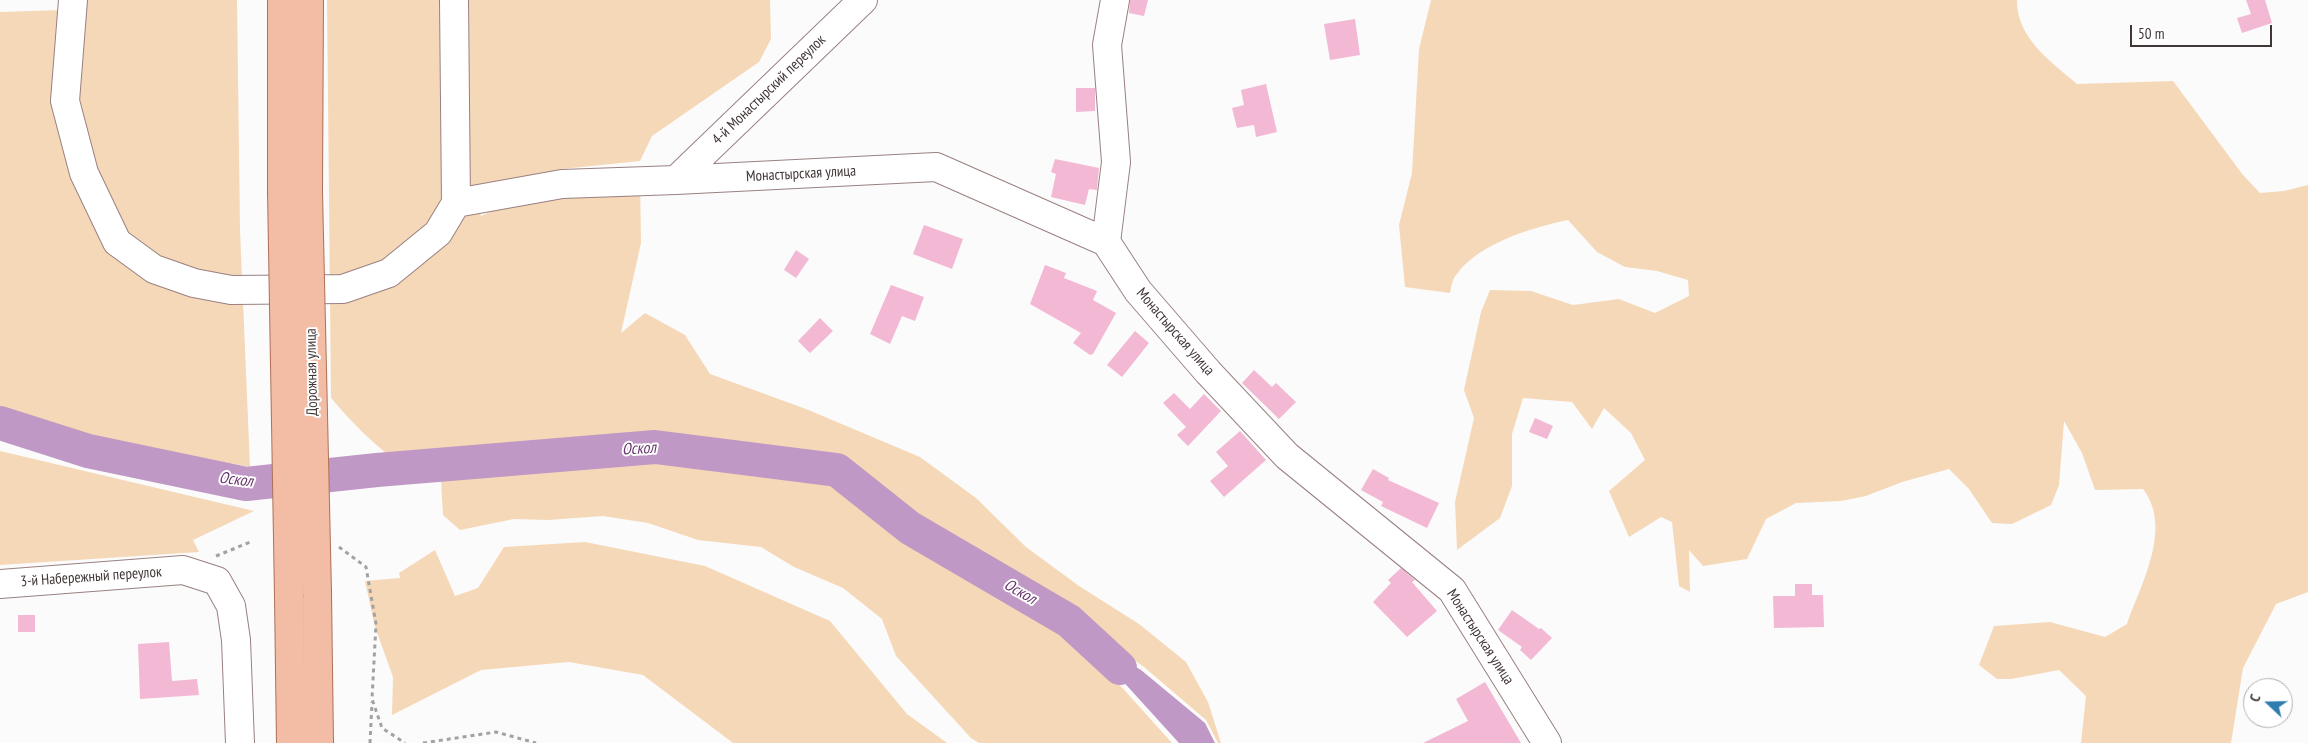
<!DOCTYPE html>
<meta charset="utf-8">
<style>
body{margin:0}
#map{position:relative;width:2308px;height:743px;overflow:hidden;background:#fbfbfb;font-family:"PT Sans Narrow",sans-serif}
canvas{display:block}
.north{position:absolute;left:2243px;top:678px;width:50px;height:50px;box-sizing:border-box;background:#fff;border:1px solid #b3afaf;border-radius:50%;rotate:291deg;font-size:14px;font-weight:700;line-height:20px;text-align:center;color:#413636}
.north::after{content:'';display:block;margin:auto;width:18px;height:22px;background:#2f7daf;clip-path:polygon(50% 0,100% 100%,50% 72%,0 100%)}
.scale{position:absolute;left:2130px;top:25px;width:142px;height:22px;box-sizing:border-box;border:2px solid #413636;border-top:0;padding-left:6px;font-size:15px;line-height:18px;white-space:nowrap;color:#413636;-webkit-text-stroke:4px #fff;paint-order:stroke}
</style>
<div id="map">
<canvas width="2308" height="743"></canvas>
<div class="north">С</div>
<div class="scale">50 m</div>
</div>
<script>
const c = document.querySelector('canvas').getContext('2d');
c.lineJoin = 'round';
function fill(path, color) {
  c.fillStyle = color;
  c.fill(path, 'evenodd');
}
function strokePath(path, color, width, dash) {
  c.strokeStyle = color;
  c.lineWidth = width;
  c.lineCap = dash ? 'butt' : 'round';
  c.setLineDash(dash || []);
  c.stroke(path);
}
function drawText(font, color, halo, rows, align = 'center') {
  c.font = font + ' "PT Sans Narrow",sans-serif';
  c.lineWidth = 4;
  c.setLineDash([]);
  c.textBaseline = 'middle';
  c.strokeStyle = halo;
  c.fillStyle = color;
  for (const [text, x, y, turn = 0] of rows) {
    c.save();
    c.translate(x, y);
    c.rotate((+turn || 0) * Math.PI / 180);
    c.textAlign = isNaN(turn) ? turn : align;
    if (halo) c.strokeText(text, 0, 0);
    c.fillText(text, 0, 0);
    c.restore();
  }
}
fill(new Path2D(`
 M83 0H237L240 230 250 467 62 432 0 411V12L62 10Z
 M327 0H770L771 39 759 62 652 136 640 161 562 169 478 208 481 216 562 179 640 175 641 243 621 333 645 313 685 335 710 374 806 409 920 457 976 498 1026 547 1079 586 1139 624 1186 662 1208 702 1221 743H1218L1206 720 1144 667 1072 616 915 521 838 463 656 441 402 465C375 446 353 424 331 398Z
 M1431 0H2017C2016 37 2051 62 2077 84L2173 81 2243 175 2260 193 2284 191 2308 185V592L2276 604 2243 668 2231 743H2081L2086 696 2059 670 2011 679H1997L1979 665 1994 626 2050 622 2105 637 2127 624C2141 584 2173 528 2143 489L2095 490 2082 453 2064 421 2059 485 2051 505 2012 524 1992 523 1969 489 1949 469 1902 482 1866 496 1841 501 1796 503 1766 519 1747 559 1703 566 1689 550 1690 592 1679 586 1672 522 1661 517 1629 537 1609 491 1645 460 1631 433 1604 408 1592 429 1572 402 1523 398 1512 434V486L1500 518 1457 550 1455 502 1474 418 1464 390 1481 312 1490 290 1531 291 1573 305 1619 299 1655 313 1689 296 1688 280 1657 271 1625 267 1597 252 1568 220C1531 228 1479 243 1456 275 1452 280 1451 288 1450 293L1405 287 1399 225 1412 173 1419 49Z
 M0 451 254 511 193 540 199 552 0 565Z
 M667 460 833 481 900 533 1047 618 1108 672 1172 743H979L971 738 896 656 882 619 843 588 794 567 761 547 698 540 648 523 603 516 548 520 514 519 460 530 443 515 441 479Z
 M585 542 705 566 830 621 907 714 947 743H733L643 675 569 662 481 670 392 715 393 677 375 627 365 581 400 578 399 573 435 550 455 596 478 588 504 547Z`), '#f5d8b7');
fill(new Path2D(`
 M1079 633 1141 670 1205 723 1215 743H1179Z`), '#bf98c5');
strokePath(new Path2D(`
 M0 423 88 451 246 484 377 470 655 447 837 470 910 528 1069 621 1120 668`), '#bf98c5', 34);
fill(new Path2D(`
 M1130 0H1148L1144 16 1129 13Z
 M2246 0H2265L2272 23 2242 33 2237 18 2251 14Z
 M1355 19 1360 55 1330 60 1324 24Z
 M1266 84 1277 132 1256 137 1254 125 1237 128 1232 108 1244 105 1241 90Z
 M1076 88H1095V111L1076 112Z
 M1055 159 1099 168 1097 190 1089 189 1085 205 1051 197 1056 174 1051 172Z
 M924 225 963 239 952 269 913 254Z
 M796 250 809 259 796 278 784 270Z
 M1045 265 1066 273 1064 278 1097 291 1093 300 1116 313 1093 354 1090 355 1073 343 1081 333 1030 304Z
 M891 285 924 297 915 321 902 316 890 344 870 334Z
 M820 318 833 331 810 353 798 341Z
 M1135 331 1149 343 1122 377 1107 365Z
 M1254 370 1272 387 1276 383 1296 402 1279 419 1242 383Z
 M1174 393 1190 409 1204 394 1221 411 1188 446 1177 435 1186 427 1163 403Z
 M1535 418 1553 426 1547 439 1529 432Z
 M1240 431 1266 460 1224 497 1210 481 1228 466 1216 452Z
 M1373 469 1389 478 1388 480 1439 503 1427 528 1381 506 1383 502 1361 490Z
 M1401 568 1415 580 1412 582 1437 611 1407 637 1373 602 1391 583 1388 580Z
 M1795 584H1812V595H1823L1824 627 1774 628 1773 596H1795Z
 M1512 610 1539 629 1541 628 1552 638 1531 660 1520 650 1522 647 1498 630Z
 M18 615H35V632H18Z
 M169 642 172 681 197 679 199 695 140 699 138 644Z
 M1485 682 1521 743H1423L1468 721 1456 699Z`), '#f3b8d4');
const minor = new Path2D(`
 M73 0 65 101 84 173 117 242 154 269 194 283 231 290 343 289 389 273 438 233 456 203 562 184 676 180 936 167 1106 242 1138 291 1208 372 1287 456 1452 590 1547 743
 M454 0 456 203
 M676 180 863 0
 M1106 242 1116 162 1107 45 1115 0
 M0 584 183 570 217 581 231 606 236 640 240 743`);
const major = new Path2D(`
 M282 191V0
 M308 191 309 0
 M317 593 319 743
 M289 597 291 743`);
strokePath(minor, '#9a8081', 30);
strokePath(major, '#ae7057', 30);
strokePath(new Path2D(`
 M339 547 366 567 376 624 372 699 382 728 405 743
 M216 556 253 541
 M370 743 372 702
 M423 743 496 732 536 743`), '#a6a1a1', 3, [4, 4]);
strokePath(minor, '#fff', 28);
strokePath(major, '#f2bca5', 28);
const majorBridge = new Path2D(`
 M282 191 289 597
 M308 191 317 593`);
strokePath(majorBridge, '#ae7057', 30, []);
strokePath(majorBridge, '#f2bca5', 28);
drawText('15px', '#413636', '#fff', [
 ["4-й Монастырский переулок",769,90,-44],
 ["Монастырская улица",801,174,-3],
 ["Монастырская улица",1175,332,49],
 ["Дорожная улица",312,372,-91],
 ["3-й Набережный переулок",91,577,-4],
 ["Монастырская улица",1480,637,57]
]);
drawText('italic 16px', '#67366e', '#fff', [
 ["Оскол",639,449,-3],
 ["Оскол",236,480,7],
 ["Оскол",1020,592,30]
]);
</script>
